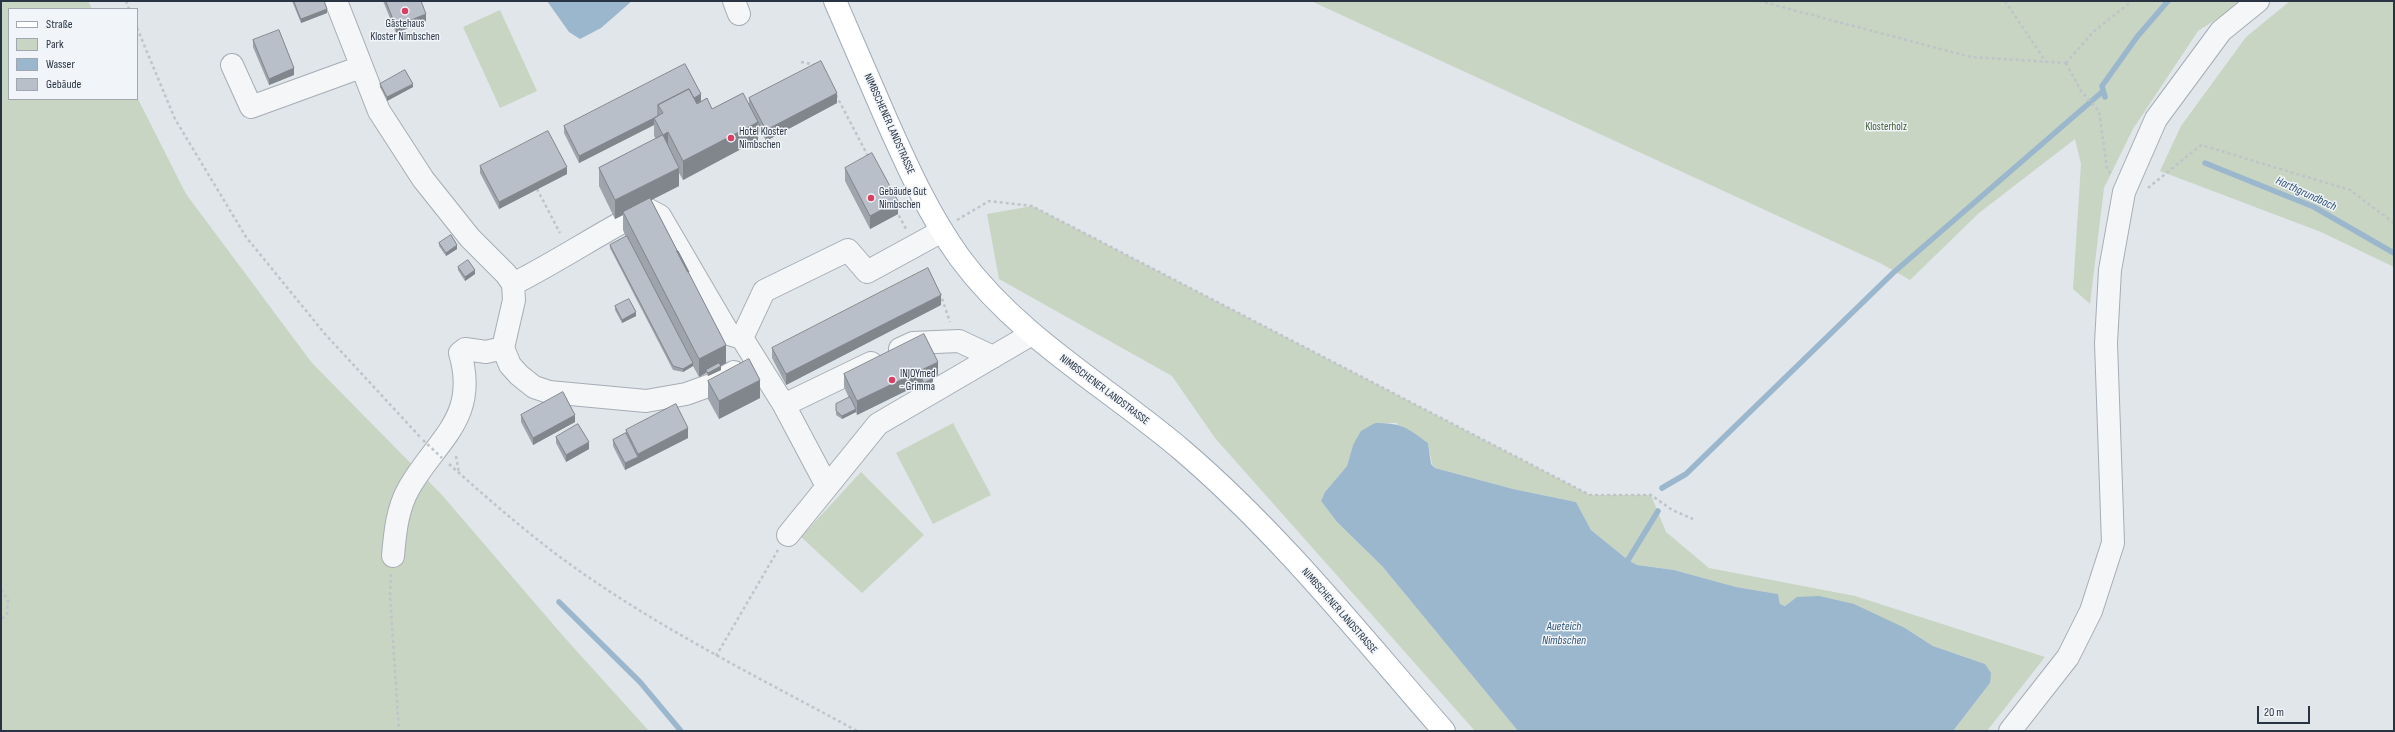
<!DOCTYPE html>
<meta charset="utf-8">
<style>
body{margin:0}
#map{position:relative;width:2395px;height:732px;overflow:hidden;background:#e1e6eb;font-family:"Sofia Sans Condensed",sans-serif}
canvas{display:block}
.frame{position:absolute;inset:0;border:2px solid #283443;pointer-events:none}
.legend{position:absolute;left:8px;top:8px;width:130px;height:92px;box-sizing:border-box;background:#f1f4f8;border:1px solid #a1a7b0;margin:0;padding:5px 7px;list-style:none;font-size:12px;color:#283443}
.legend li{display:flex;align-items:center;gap:8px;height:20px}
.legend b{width:20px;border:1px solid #a1a7b0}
.scale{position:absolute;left:2257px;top:706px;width:53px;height:18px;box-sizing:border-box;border:2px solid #283443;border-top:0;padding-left:5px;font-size:12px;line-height:14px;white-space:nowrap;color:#283443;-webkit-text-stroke:3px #f1f4f8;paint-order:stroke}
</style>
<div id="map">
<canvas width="2395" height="732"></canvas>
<div class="frame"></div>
<ul class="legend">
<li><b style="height:5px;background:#fff"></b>Straße</li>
<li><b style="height:11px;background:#c8d5c2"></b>Park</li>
<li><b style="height:11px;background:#9ab7cd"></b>Wasser</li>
<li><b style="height:11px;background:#b8bfc8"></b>Gebäude</li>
</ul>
<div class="scale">20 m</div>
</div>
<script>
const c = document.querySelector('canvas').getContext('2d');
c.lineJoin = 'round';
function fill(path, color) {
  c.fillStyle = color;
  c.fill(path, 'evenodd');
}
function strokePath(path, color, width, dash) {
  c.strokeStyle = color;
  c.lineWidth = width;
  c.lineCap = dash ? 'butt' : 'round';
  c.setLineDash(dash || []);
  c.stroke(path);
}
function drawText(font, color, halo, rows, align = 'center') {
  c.font = font + ' "Sofia Sans Condensed",sans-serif';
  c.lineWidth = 3;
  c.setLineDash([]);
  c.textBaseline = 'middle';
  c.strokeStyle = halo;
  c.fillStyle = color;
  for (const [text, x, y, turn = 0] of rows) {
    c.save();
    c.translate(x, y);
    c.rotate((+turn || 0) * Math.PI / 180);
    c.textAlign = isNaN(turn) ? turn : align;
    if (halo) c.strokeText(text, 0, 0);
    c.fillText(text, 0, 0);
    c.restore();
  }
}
fill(new Path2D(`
 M1 1H88L92 9H9V99L137 97 186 194 312 363 442 495 564 637 649 731H1Z
 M1311 1H2245L2198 31 2133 129 2104 188 2090 304 2073 289 2081 164 2075 139 1979 213 1910 280 1880 263Z
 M2290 1H2394V267L2321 232 2160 171 2181 126 2246 37Z
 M500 10 537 91 500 108 463 27Z
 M1032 206 1590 495H1651L1666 532 1709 568 1855 596 2045 657 1987 731H1953L1990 683 1985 664 1933 646 1905 628 1798 597 1785 606 1780 604 1778 594 1736 587 1674 570 1637 565 1628 560 1591 530 1576 502 1513 489 1435 468 1432 464 1428 443 1396 423H1375L1353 445 1347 466 1325 492 1321 501 1337 522 1382 566 1518 731H1475L1215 438 1172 376 999 279 987 214Z
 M953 423 991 495 933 524 896 453Z
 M861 472 924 535 862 593 801 537Z`), '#c8d5c2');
fill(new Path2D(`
 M547 1H632L601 28 580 39 569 32Z
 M1375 423C1402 423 1406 427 1428 443L1431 464 1435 468 1513 489 1576 502 1591 530 1628 560 1637 565 1674 570 1736 587 1778 594 1780 604 1785 606 1797 597 1819 596 1854 604 1905 628 1933 646 1985 664 1991 673 1990 683 1953 731H1518L1382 566 1337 522 1321 501 1325 492 1347 466 1353 445 1361 431Z`), '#9ab7cd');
strokePath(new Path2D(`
 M2105 97 2102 86 2137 37 2168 1
 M2205 163 2314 207 2394 253
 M1662 488 1686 474 1893 273 2102 92
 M1628 560 1658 511
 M559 602 640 682 681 731`), '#9ab7cd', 5.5);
const minor = new Path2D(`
 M336 1 379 111 423 179 470 238 506 274 513 284C559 261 601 232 647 209L660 216 729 334 742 338 784 405 827 486
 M734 1 739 14
 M232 65 251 107 361 67
 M513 284 514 300 503 348 510 365 519 375 534 387 549 392 646 401 686 394 711 385 734 372
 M742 338 764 291 848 250 867 272 942 231
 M900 349 913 343 959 341 993 357
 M784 405 871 363
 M788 535 878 424 1032 334
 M393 556C395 533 397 509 409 488 437 439 479 418 460 353L465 349 486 352 503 348
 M2010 731 2068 657 2091 611 2113 543 2106 343 2110 270 2124 192 2156 119 2221 31 2258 1`);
const major = new Path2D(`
 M835 1C852 41 870 81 887 121 908 168 929 215 960 258 1019 338 1108 387 1183 451 1280 534 1360 635 1444 731`);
strokePath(minor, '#a6adb5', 24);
strokePath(major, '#9fabb7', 24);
strokePath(new Path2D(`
 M126 1 129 9
 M1759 1 1971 57 2066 63
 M2005 1 2046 62
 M137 28 175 119 246 237 325 334 421 438
 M801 62 816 65
 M2066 63 2081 91 2099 111 2107 169 2111 174
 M2066 63 2093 32 2132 1
 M836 95 869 158
 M2148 188 2201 145 2350 190 2394 223
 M537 189 560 233
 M896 210 906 229
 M957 220 989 201 1032 206 1590 495H1651L1672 510 1693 519
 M940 293 950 322
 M456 456 459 473
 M449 464C496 506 544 548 597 583 680 639 769 683 857 731
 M391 574 390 595 399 731
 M1 590 8 600 7 614 1 620
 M716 656 778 550`), '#bfc4c9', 2.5, [3, 3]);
strokePath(minor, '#f4f6f8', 22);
strokePath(major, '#fff', 22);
strokePath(new Path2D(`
 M423 440 442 458`), '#bfc4c9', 2.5, [3, 3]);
fill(new Path2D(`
 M292 1H324L327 13 301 23Z
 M383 1H421L426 21 396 33Z
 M253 40 294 75 269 85 253 47Z
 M380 84 413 87 387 101 380 87Z
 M701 94V101L712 109 749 104V98L837 103 766 141 761 131 758 133V140L683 180 679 173V186L651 200 689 273 726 363 721 366V370L708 376 706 373 699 377 693 366 683 372 673 370 610 248V245L626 237 623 230V215L615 219 599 186V168L656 139 654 136V125L579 163 564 133V126Z
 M480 166 567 174 499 209 480 173Z
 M845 168 898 214 870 229 845 181Z
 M439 243 457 249 446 256 439 246Z
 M458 267 475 274 465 281 458 270Z
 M941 305 786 385 772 358V348Z
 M615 306 636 316 622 323 615 310Z
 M844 374 938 375 932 378 933 382 924 386 922 383 857 415 856 412 842 419 836 415V404L849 398 844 387Z
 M708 381 760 398 719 419 708 399Z
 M521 415 575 422 533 445 521 422Z
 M626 430 688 438 625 470 613 446V440L626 433Z
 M556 437 589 449 566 462 556 443Z`), '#9ea4ac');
fill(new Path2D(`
 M327 9V13L301 23V19Z
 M426 14V21L396 33V26Z
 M294 68V75L269 85V79Z
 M413 84V87L387 101V97Z
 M837 93V103L766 141V130Z
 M701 94V101L663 121V114Z
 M654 118V125L579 163V156Z
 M758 122 761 128V131L758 133V140L683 180V161Z
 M668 132V151L663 135Z
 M567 167V174L499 209V202Z
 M679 168V186L624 214 623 212V215L615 219V200Z
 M898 201V214L870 229V216Z
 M457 245V249L446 256V253Z
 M475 270V274L465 281V277Z
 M941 295V305L786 385V374Z
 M636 312V316L622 323V320Z
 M726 345V363L708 372 706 370V373L699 377V359Z
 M938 362V375L924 382 922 379V383L857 415V401Z
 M693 363V366L683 372V369Z
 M721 366V370L708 376V373Z
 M933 378V382L924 386V383Z
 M760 380V398L719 419V401Z
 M856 409V412L842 419V416Z
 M575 415V422L533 445V438Z
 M688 428V438L625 470V463L638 457V454Z
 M589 442V449L566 462V455Z`), '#81868c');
const building = new Path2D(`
 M294 1H324L327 9 301 19Z
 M386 1H421L426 14 396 26Z
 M279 30 294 68 269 79 253 40Z
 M821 61 837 93 766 130 749 98Z
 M685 64 701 94 694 98 689 89 658 105V116L579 156 564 126Z
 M405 70 413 84 387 97 380 84Z
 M689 89 697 104 707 98 712 109 743 93 758 122 683 161 668 132 663 135 654 118 663 113 658 105Z
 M758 122 761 128 758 129Z
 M548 131 567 167 499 202 480 166Z
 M663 135 679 168 615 200 599 168Z
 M872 153 898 201 870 216 845 168Z
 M650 198 726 345 699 359 623 212Z
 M451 235 457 245 446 253 439 243Z
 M627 236 693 363 683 369 673 366 610 245Z
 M677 251H678L689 272H688Z
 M468 260 475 270 465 277 458 267Z
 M928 268 941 295 786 374 772 348Z
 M629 299 636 312 622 320 615 306Z
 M924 334 938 362 857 401 844 374Z
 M749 359 760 380 719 401 708 381Z
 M719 363 721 366 708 373 706 370Z
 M931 375 933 378 924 383 922 379Z
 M563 392 575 415 533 438 521 415Z
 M850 397 856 409 842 416 836 411V404Z
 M676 404 688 428 638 454 626 430Z
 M578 424 589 442 566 455 556 437Z
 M626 433 638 457 625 463 613 440Z`);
fill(building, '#b8bfc8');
strokePath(building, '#81868c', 1);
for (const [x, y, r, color] of [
 [405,11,4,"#d73f63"],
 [731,138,4,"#d73f63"],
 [871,198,4,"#d73f63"],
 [892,380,4,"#d73f63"]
]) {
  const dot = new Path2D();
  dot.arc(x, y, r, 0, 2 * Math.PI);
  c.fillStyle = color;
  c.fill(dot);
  strokePath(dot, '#f1f4f8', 1.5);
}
drawText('11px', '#283443', '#f1f4f8', [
 ["Gästehaus",405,24,"center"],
 ["Kloster Nimbschen",405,37,"center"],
 ["Hotel Kloster",739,132],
 ["Nimbschen",739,145],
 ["Gebäude Gut",879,192],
 ["Nimbschen",879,205],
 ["INJOYmed",900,374],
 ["- Grimma",900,387]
], 'left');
drawText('11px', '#283443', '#f1f4f8', [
 ["NIMBSCHENER LANDSTRASSE",889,124,66],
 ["NIMBSCHENER LANDSTRASSE",1104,390,37],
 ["NIMBSCHENER LANDSTRASSE",1339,611,49]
]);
drawText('11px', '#416035', '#f1f4f8', [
 ["Klosterholz",1886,127]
]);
drawText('italic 12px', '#30577a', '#f1f4f8', [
 ["Harthgrundbach",2306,194,25],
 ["Aueteich",1564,627],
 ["Nimbschen",1564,641]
]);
</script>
